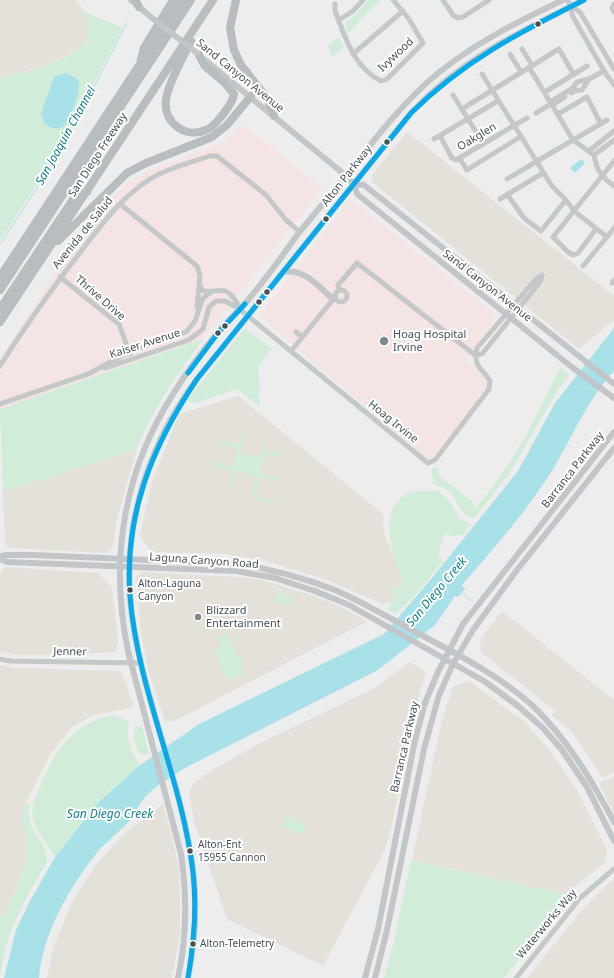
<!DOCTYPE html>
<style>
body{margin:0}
canvas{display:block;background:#eeeded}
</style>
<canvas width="614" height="978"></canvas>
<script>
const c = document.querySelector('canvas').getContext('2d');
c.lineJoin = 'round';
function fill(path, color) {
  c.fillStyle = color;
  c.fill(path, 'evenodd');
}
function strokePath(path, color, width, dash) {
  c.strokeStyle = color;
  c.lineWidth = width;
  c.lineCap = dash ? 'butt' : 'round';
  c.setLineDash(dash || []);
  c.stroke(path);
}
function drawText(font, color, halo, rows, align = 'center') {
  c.font = font + ' "Noto Sans",sans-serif';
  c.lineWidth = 4;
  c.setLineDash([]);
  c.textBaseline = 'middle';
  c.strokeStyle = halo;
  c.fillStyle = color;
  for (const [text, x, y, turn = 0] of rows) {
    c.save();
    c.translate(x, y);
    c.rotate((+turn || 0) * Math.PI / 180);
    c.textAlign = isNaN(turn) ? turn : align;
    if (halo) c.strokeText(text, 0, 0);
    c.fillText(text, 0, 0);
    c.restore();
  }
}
fill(new Path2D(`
 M0 0H75L85 12 83 15 89 24V36L82 48 76 51 49 64 3 78 0 76Z
 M407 132 614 296V320L579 349 371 181 372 175Z
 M238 396 384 515 383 525 386 539 403 578 399 593 392 602 383 604 327 580 266 561 225 554 151 552 140 536 152 482 179 414Z
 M137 449 117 519 113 547 107 553 9 548 5 544 3 492Z
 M5 567 98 573 112 587 118 640 116 652 46 655H20L0 652V576Z
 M143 572 239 577 262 580 323 599 351 612 366 622 174 721H165L149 673 142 640 136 577Z
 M502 611 614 700V772L603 778 571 731 551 715 555 711 481 652 480 639Z
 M410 662 426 673 414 713 391 829 384 851 323 966 227 919 195 824 189 795 191 787 203 776 256 745 373 689Z
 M0 665 13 668 121 671 134 707 94 715 72 727 51 753 24 806 27 846 24 870 10 903 0 919Z
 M469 681 525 722 550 751 577 790 607 850 604 863 577 885 569 895 412 860 441 724 453 686Z
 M614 776V814L599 783Z
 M163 804 172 835 179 869 180 897V933L172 978H47L53 948 72 902 96 864 126 832Z
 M614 879V978H527L581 911 599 892Z`), '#e4e0da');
fill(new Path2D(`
 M242 124 322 188 203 339 0 409V358L58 269 121 187 146 172 224 142Z
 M355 202 493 313 494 321 465 360 485 379 487 386 433 458 430 459H427L265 321 261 313 347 203Z`), '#f4e4e4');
fill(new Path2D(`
 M368 0H382L371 9 348 34 345 22 354 16Z
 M85 12 123 28 58 151 0 241V76L3 78C28 70 112 54 83 15Z
 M339 37 344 48 332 56 328 46Z
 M245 328 272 349 259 366 260 407 237 389 193 404 187 400Z
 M203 339C177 376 153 407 137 449L3 492 0 409Z
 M560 368 570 374 557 391 509 474 475 517H468C452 503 460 492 433 484L432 467H437L440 477 472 501 476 509 506 468 527 434Z
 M241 435H244L240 453 259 458 263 442 265 441 263 450 284 455 282 458 264 454 259 473 279 478 278 481 259 477 255 492 258 497 283 505V506L255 500 252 492 255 476 236 471 231 490H228L232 471 213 466 214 462 219 460 220 464 233 467 238 448 220 444 219 440 238 444Z
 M419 491H438L447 498 460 518 471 524 462 535 452 536 444 533 438 556 443 561 419 591 396 614 387 609 396 597 390 593 394 586 400 588C403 578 400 575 396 565 391 549 386 527 392 511 398 497 405 493 419 491Z
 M277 592 291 596 289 605 274 601Z
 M226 633 244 667 241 669 243 674 232 680 230 677 226 679 219 664 220 662 215 652 221 648 218 638Z
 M115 715 128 721C130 726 128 729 128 734 128 745 134 757 140 765L98 803 55 857C49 846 33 826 32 814 32 806 37 795 40 787 54 751 74 721 115 715Z
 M142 726 149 754 144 755 138 752C136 743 131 735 136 727Z
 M30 802C29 811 28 820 32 828 38 840 49 848 47 863 25 898 4 936 0 978V919L10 903 24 870 27 846 22 819 24 806Z
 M288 817 304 825 305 828 301 835 283 827 282 825 285 818Z
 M411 860 569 895V897L504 978H384L393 945Z`), '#d2ecda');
fill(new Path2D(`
 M65 73 73 76 79 82C81 89 70 121 64 126 57 131 49 128 44 123L41 113 54 77Z
 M581 159 585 163 575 173 570 168Z
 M614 328V371C587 400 573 436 553 469 527 511 494 548 462 585L465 589 458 597 455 596 435 625 378 670 185 768C171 777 156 785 145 797 139 804 136 813 130 820 120 832 105 842 96 854 68 890 43 933 39 978H4L16 930 30 901 55 857 98 803 140 765 199 724 384 634 432 578 518 471 555 403Z`), '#a9e1e8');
strokePath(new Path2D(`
 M0 245 60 152 127 23
 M461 592 473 602`), '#a9e1e8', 1);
const highway = new Path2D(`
 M135 0 139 7
 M236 0 230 28 234 50 241 65 267 98 274 116
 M191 41C183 58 168 83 166 100 163 123 186 139 206 130 214 127 219 119 224 113 228 107 233 102 234 94L225 83 205 66 199 55
 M141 59 144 48 173 0
 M58 241 127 173 146 163 212 137 227 125 251 96
 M0 277 182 0
 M0 290 191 0
 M0 309 76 195 87 192
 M0 322 213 0`);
strokePath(highway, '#b3b8bc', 8);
strokePath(new Path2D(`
 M443 0 453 15 458 18 463 17 489 0
 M568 0 573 17 604 71 614 85
 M335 4V11C345 37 354 68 381 81L387 79 423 43 409 19 393 0
 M614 4 612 8 614 12
 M571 6 580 12 614 69
 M339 20 353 11 363 0
 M522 49 532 65
 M353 54 403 11
 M510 54 521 72
 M529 67 573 140 594 155C597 172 601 176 614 186
 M482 74 552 186 566 200 574 211 607 237 583 266
 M545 92 587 66
 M571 93 575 91 582 90 589 79
 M453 95 478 135
 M550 102 573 88 577 82 589 79 604 71
 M552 105 565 97
 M462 109 559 49 574 75
 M536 113 551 104
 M558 114 587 97 601 124
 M440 136 452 158 456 160 527 118
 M434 139 498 101
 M590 150 614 131
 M594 155 614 140
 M460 159 467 170 520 137
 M507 179 607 120
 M507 194 524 218 541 231 566 200
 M500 199 543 173
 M120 204 197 266 200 276 197 307
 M596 229 578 253 573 255 568 252 553 237 614 161
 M607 237 614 228
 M60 277 119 324 130 354
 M199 283 202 290C210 294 217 289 225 291 233 294 235 301 240 308 243 313 249 317 254 321L428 463 435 460 489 389 490 381C482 367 473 369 477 348L536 279 542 275
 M612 283 614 280
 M335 296a6 6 0 1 1 12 0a6 6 0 1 1-12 0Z
 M339 290 338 285 357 263 475 355
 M296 332 302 337
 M291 351 335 297
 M475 355 482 354 540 282 542 275
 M0 366C27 323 57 282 88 242 106 219 123 197 147 181 165 169 189 163 210 156H217L266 195 286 220 300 232
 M102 367 105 368 189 340 203 329 209 307 216 301H225L240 309
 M0 404 88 374 129 352 186 332 195 321 203 298 211 292
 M0 659 10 661 140 663
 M516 978 580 898 614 869`), '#c4c8c9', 5);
strokePath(new Path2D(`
 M131 0 152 18
 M200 56 339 170 354 184 357 194 573 368 614 398
 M354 184 364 185 614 384
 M283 272C304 268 318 286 333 299
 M0 556 7 555H34L238 564C271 569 304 578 335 590 365 603 394 621 423 636 461 656 501 677 533 706 568 740 591 779 614 822
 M0 559 7 562 236 571 275 578 315 591 349 605 484 681 518 706 543 728 562 750 587 787 614 841
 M178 978C187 937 187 895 181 854L128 651C114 583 118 515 144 450 161 408 190 366 219 331 228 320 239 311 248 300 266 279 282 256 298 234 314 214 330 196 346 176 374 140 402 103 437 74 475 43 519 21 563 0
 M188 978C196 938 198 897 191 857 179 779 147 706 134 629 118 538 143 452 197 379L411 113C463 58 518 33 584 0
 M365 978 378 929 414 745 425 703 438 672 463 624 614 432
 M375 978 387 930 424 749 439 695 453 664 473 630 517 570 614 448`), '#c3c6c8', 6);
strokePath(highway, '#b8bdc0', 7);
strokePath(new Path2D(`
 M152 18 197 53`), '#c3c6c8', 6);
strokePath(new Path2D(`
 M188 373 218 333 245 304
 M188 978C194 943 197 908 193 872 182 778 137 690 130 595 124 514 153 445 197 379L411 113C464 61 518 33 584 0`), '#04aaea', 5);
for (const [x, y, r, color] of [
 [538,24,3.5,"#465258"],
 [387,142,3.5,"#465258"],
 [326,219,3.5,"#465258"],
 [267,292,3.5,"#465258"],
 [259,302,3.5,"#465258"],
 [225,326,3.5,"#465258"],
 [218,333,3.5,"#465258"],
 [384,341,5,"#81888c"],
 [130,590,3.5,"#465258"],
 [198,617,4,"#81888c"],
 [190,851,3.5,"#465258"],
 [193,944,3.5,"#465258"]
]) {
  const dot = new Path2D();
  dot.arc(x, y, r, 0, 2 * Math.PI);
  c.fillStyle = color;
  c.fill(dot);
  strokePath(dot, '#fff', 1.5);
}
drawText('10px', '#465258', '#fff', [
 ["Alton-Laguna",138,584],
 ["Canyon",138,597],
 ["Alton-Ent",198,845],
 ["15955 Cannon",198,858],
 ["Alton-Telemetry",200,944]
], 'left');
drawText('11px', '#465258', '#fff', [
 ["Ivywood",396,55,-43],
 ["Sand Canyon Avenue",240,76,39],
 ["Oakglen",477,137,-31],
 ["San Diego Freeway",98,155,-57],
 ["Alton Parkway",347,176,-52],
 ["Avenida de Salud",83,233,-51],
 ["Sand Canyon Avenue",487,286,38],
 ["Thrive Drive",100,298,41],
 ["Kaiser Avenue",145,344,-18],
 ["Hoag Irvine",393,422,39],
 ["Barranca Parkway",573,470,-52],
 ["Laguna Canyon Road",204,561,4],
 ["Jenner",70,652,1],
 ["Barranca Parkway",405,747,-77],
 ["Waterworks Way",547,924,-50]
]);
drawText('11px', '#465258', '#fff', [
 ["Hoag Hospital",393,335],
 ["Irvine",393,348],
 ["Blizzard",206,611],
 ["Entertainment",206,624]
], 'left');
drawText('italic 12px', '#15818f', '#fff', [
 ["San Joaquin Channel",66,136,-61],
 ["San Diego Creek",437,592,-50],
 ["San Diego Creek",110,815]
]);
</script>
